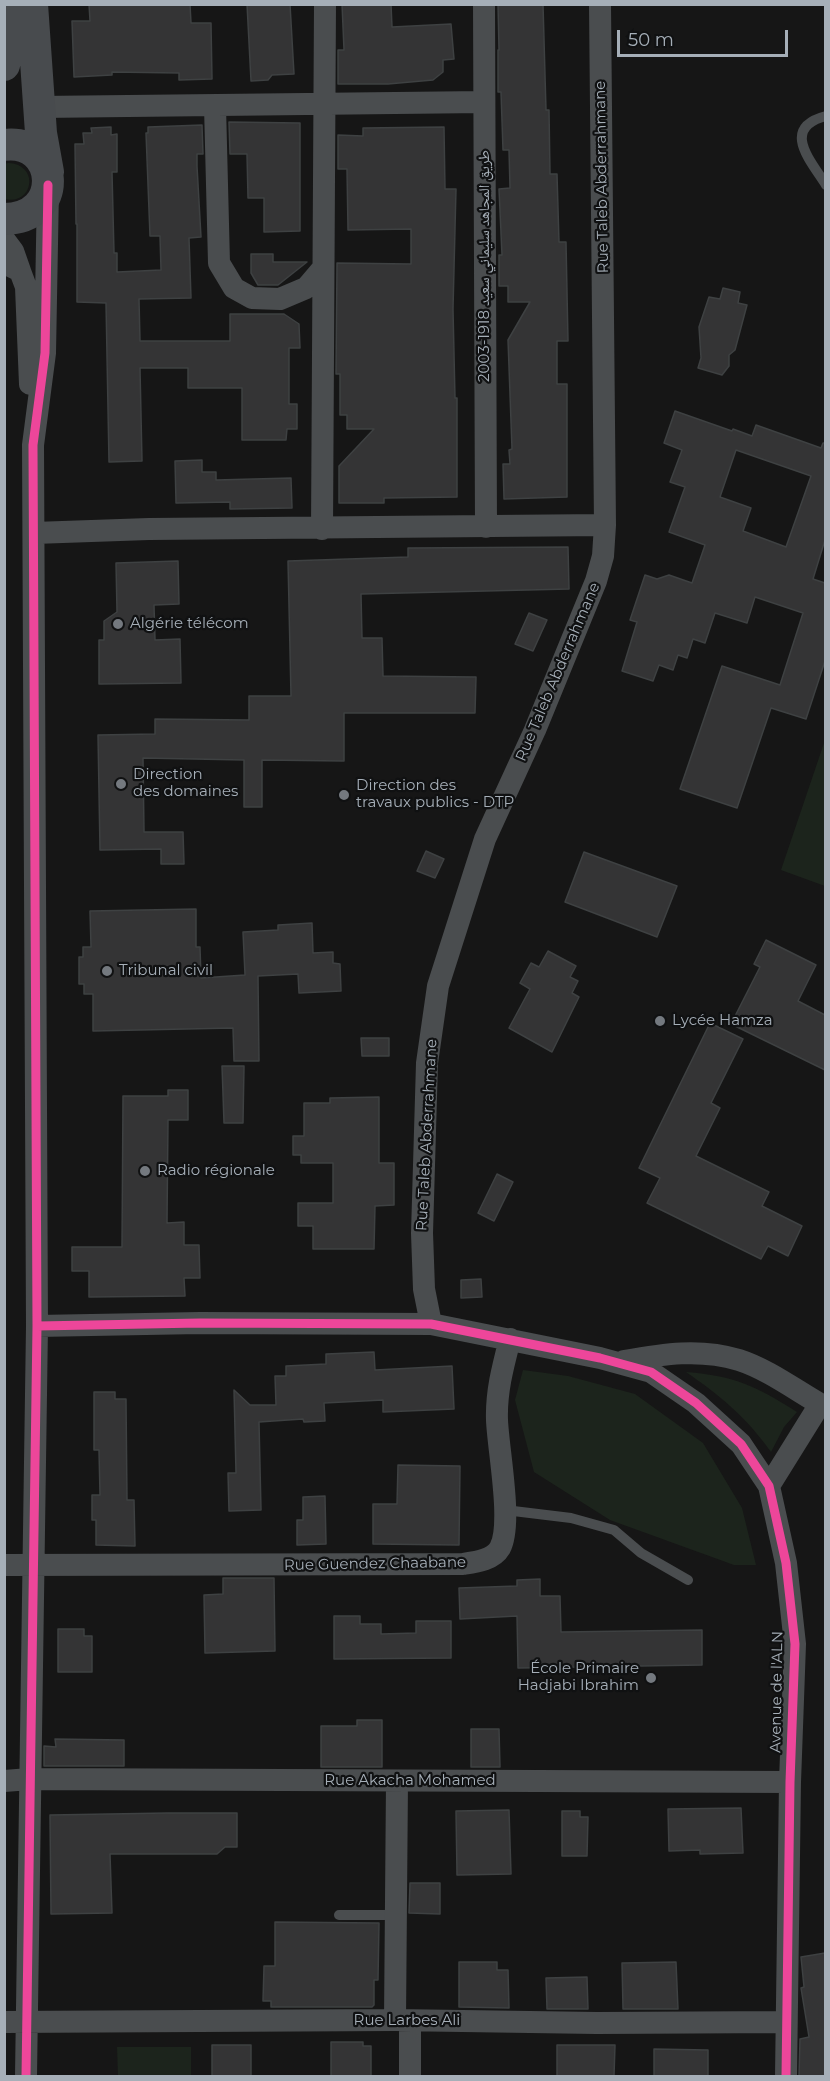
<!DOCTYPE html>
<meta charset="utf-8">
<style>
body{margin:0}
#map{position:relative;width:830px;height:2081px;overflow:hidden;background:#161616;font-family:Montserrat,sans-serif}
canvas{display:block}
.frame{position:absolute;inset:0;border:6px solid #a6afb8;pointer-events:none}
.scale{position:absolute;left:617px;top:30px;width:171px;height:27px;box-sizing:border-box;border:3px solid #a6afb8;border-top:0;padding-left:8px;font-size:18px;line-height:21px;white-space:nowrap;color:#a6afb8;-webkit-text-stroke:4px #101112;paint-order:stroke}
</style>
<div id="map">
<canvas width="830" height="2081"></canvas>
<div class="frame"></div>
<div class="scale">50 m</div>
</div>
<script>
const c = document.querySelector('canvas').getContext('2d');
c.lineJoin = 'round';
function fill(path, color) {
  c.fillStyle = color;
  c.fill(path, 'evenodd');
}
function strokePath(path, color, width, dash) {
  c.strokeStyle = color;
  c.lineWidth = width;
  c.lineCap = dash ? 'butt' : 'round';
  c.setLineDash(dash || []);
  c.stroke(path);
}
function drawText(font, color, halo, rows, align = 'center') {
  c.font = font + ' Montserrat,"Noto Naskh Arabic",sans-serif';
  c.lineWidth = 4.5;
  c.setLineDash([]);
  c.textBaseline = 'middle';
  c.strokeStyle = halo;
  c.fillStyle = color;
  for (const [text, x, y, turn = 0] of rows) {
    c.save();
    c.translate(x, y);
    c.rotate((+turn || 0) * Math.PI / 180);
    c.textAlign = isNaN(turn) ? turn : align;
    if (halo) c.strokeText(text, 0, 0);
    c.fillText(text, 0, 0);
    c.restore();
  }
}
fill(new Path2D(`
 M8 163C40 164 34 206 4 199L5 164Z
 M825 740V886L781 870Z
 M523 1370 568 1376 635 1394 703 1443 742 1508 756 1565H734L610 1520 534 1472 515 1400Z
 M686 1372C735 1376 756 1386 797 1412L784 1427 771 1452C746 1417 721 1396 686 1372Z
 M117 2047H191V2076H118Z`), '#1c241c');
const building = new Path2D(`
 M89 4H190L191 23H211L212 79 179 80V73L112 72V75L74 77 72 21H90Z
 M247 4H290L294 74 272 75 268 80 251 81Z
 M342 4H391L392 27 451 24 454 59 443 60V72L433 80 388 84H338V50H344Z
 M498 4H543L546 110H549L550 174H557L559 242H566L568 341H557V384H567V497L504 499 503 464H510L509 450 512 449 508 340 530 302H508V286H499V255H502L499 189 510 188 509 150H503L501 92H498V50H499Z
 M229 122 300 123V231L264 232V198H248L247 154H230Z
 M202 125 203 154H197V166L201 237 189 238 191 298 139 299 140 341H230V314H284L299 324 300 348H289V404H297V429H287L286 440H242V388H188V368H140L142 461 109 462 106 303 77 302V224H76L75 144H84L83 133H92L91 128 111 127V135L117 134V172H112L114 253H117V272L161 270 160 236H150L146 133H148V127Z
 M444 127 445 189H456L453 309 455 398H457V497L384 498V503H339V466L374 429H347V415H340V374H336L337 263 411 264V229L348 230 347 169H338V135L363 136V128Z
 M251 254H273V262H307L278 285H258L251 273Z
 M723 288 740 292 738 303 747 305 735 350 729 355V366L722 375 698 368 701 358 699 327 709 297 720 299Z
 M675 411 732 431 733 429 752 436 756 425 821 448 823 443H825V540L813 579 825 583V661L806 719 771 708 737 808 680 789 722 666 780 685 803 613 755 597 747 623 715 613 705 643 693 639 687 658 678 655 673 670 659 665 653 681 622 671 637 622 630 620 645 575 657 579 669 575 692 583 705 545 669 532 685 487 670 482 682 450 664 443ZM736 450 811 476 786 547 743 531 751 508 720 497Z
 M202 460V472H216V480L291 478 292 508 230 509V502L176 503 175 461Z
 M568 547 569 589 361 594 362 638H382L383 676 476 677 475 713H344V761L262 760V807H244V760L143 758 144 832H183L184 864H161V849L100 850 98 735 155 734V719L249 720V696H291L288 561 408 557V548Z
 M178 561 179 604 154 605 155 640 180 639 181 683 99 684V640H104V621L117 612 116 563Z
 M529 613 547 620 533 651 515 644Z
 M426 851 444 859 435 878 417 871Z
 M584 852 677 886 657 937 565 902Z
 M196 909V947H200L201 978 245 975 243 932 278 930V925L312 923 313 953 333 952V963L340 964 341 991 299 993 298 974 258 976 259 1061H234L233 1028 93 1031V994H84V984H79V957H83V947H91L90 911Z
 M766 940 816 965 798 1001 825 1015V1070L731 1024 760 967 754 964Z
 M548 951 576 966 570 977 578 981 572 993 579 997 552 1052 509 1028 530 989 520 983 531 963 539 967Z
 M710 1023 743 1039 711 1103 720 1108 696 1156 769 1192 762 1206 802 1226 788 1256 768 1246 761 1259 647 1203 660 1178 639 1168Z
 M361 1038H389V1056H362Z
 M222 1066H244L243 1123H224Z
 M168 1090H188V1120H168L167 1223 184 1222V1245H199L200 1278H184L185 1296 89 1297V1271H72V1247H122L123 1096H168Z
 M379 1097V1163H394V1205L375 1206 374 1249H313V1226H298V1203H333V1163H301V1155H293V1136H304V1103H330V1098Z
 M497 1174 513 1182 494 1221 478 1213Z
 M481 1279 482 1297 461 1298V1280Z
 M374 1352 375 1370 452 1366 454 1409 383 1412V1400L324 1403 325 1421 304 1422 303 1419 259 1422 261 1510 229 1511 228 1473H236L234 1390 250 1405H276L275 1376H286V1366L326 1364V1354Z
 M94 1392H115V1399H126L127 1500H134L135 1546 96 1545V1520H92V1495H100L99 1450H94Z
 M398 1465 460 1466 459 1545 373 1544V1504H397Z
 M325 1496 326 1544 297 1545V1520H303V1497Z
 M223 1578H274L275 1651 205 1653 204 1595 223 1594Z
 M540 1579V1596H560L561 1632 702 1630V1665L518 1668 517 1616 460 1619 459 1588 517 1586V1580Z
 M334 1616H360V1624H381V1634L416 1633V1621H451V1658L334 1659Z
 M58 1629H84V1636H92V1672H58Z
 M357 1720H382V1767H321V1726H357Z
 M471 1729H499L500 1767H471Z
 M55 1739 124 1740V1766H44V1746L56 1747Z
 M741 1808 743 1853 700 1854V1850L669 1851 668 1809Z
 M509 1810 511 1874 457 1875 456 1811Z
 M562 1811H580V1817H588L587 1856H562Z
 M168 1813H237V1847H225L217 1854H110L112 1913 51 1914 50 1815Z
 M410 1883H440V1914L409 1913Z
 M275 1922 379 1923 378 1980H374V2005L372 2007H271V2001H263L264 1966H275Z
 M825 1953V2076H799L800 2039 809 2037 801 1988 804 1987 801 1957Z
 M459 1962H497V1970H508L509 2008 459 2007Z
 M676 1962 678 2009H623L622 1963Z
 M587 1977 588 2009H547L546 1978Z
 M331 2042H363V2046H371V2076H331Z
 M212 2045H251V2076H212Z
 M557 2045H615L614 2076H557Z
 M654 2049 708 2050V2076H654Z`);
fill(building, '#343435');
strokePath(building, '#3e4142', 1.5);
strokePath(new Path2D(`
 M826 116C780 128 811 161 826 185
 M505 1510 571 1518 614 1530 641 1553 688 1580
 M339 1915H396`), '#4a4d4f', 10);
strokePath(new Path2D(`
 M484 4 486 527
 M215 106 219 263 234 288 252 298 280 299 306 288 323 268
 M39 107 484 102
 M4 239 13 251 20 271
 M4 263 20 271 26 287 30 384
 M322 529 325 4
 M34 533 149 529 605 525
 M431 1324 424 1289 422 1233 427 1063 438 986 485 839 535 730 596 581 603 556 605 525 600 4
 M37 1326 200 1323 431 1324 600 1358 651 1372 696 1403 741 1444 769 1486 786 1563 795 1644 790 1782 786 2076
 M624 1361C663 1354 700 1348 739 1360 767 1369 794 1389 820 1404
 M769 1486 820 1404 826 1407
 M4 1565 463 1564C476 1562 493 1560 500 1548 513 1524 498 1449 497 1420 496 1392 503 1366 510 1339
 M4 1781 30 1779 790 1782
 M395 2020 397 1781
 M410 2021V2076
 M4 2022 395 2020 597 2023 786 2022
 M26 2076 37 1326 33 445 45 353 48 189`), '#4a4d4f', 22);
strokePath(new Path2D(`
 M32 4 41 133 48 172
 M4 65 19 4
 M4 145C59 138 66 219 4 219`), '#484b4e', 32);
strokePath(new Path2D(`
 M37 1326 200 1323 431 1324 600 1358 651 1372 696 1403 741 1444 769 1486 786 1563 795 1644 790 1782 786 2076
 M26 2076 37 1326 33 445 45 353 48 185`), '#ed469a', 9);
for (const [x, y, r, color] of [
 [118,624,6,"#74797f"],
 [121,784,6,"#74797f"],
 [344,795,6,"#74797f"],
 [107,971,6,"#74797f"],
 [660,1021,6,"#74797f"],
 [145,1171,6,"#74797f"],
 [651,1678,6,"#74797f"]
]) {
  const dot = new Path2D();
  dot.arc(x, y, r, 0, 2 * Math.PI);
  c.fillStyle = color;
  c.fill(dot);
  strokePath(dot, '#101112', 2);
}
drawText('15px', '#a6afb8', '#101112', [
 ["Rue Taleb Abderrahmane",602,177,-91],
 ["طريق المجاهد سليماني سعيد 1918-2003",485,266,-90],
 ["Rue Taleb Abderrahmane",558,672,-67],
 ["Rue Taleb Abderrahmane",427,1135,-87],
 ["Rue Guendez Chaabane",375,1564,-1],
 ["Avenue de l'ALN",777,1692,-89],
 ["Rue Akacha Mohamed",410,1781],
 ["Rue Larbes Ali",407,2021]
]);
drawText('15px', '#a6afb8', '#101112', [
 ["Algérie télécom",130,624],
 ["Direction",133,775],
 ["des domaines",133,792],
 ["Direction des",356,786],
 ["travaux publics - DTP",356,803],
 ["Tribunal civil",119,971],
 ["Lycée Hamza",672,1021],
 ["Radio régionale",157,1171],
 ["École Primaire",639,1669,"right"],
 ["Hadjabi Ibrahim",639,1686,"right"]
], 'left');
</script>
